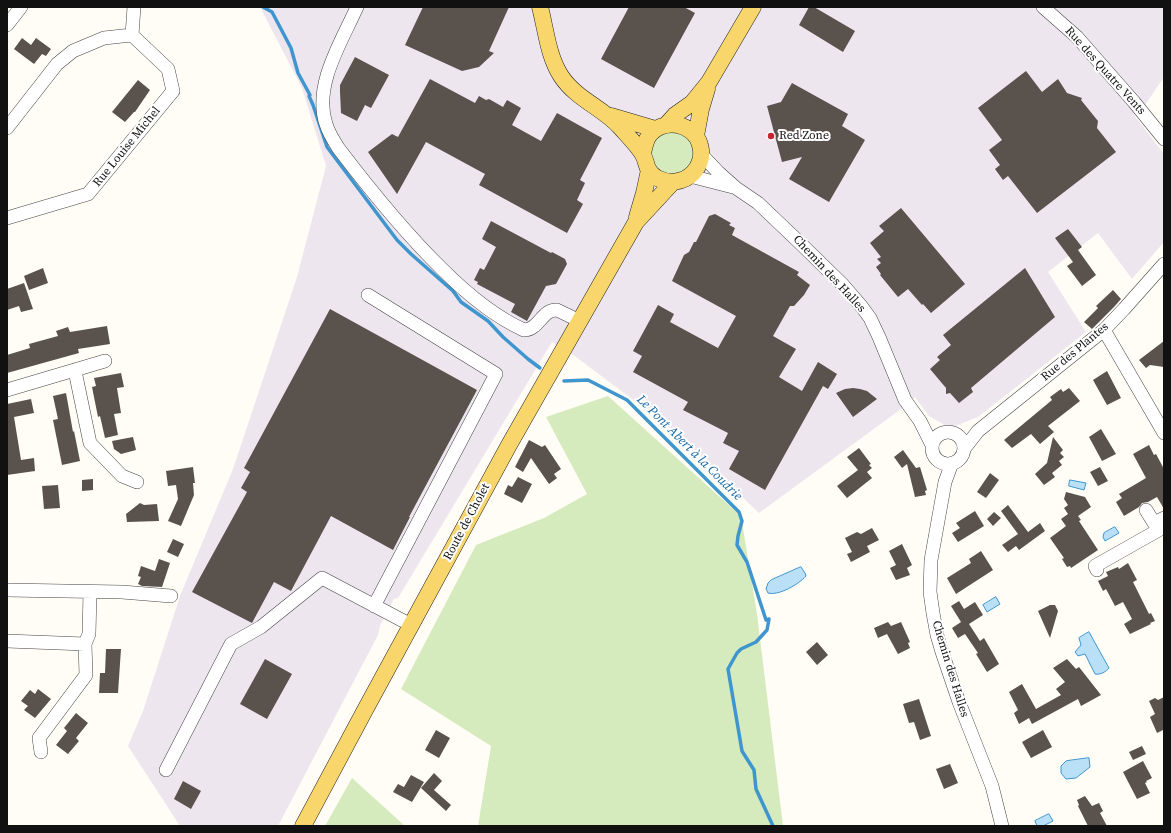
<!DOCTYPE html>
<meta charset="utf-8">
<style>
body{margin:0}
#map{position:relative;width:1171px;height:833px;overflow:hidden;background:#fffdf5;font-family:"Source Serif 4",serif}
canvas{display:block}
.frame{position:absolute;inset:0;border:8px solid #111;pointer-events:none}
</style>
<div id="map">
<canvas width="1171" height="833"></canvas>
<div class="frame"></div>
</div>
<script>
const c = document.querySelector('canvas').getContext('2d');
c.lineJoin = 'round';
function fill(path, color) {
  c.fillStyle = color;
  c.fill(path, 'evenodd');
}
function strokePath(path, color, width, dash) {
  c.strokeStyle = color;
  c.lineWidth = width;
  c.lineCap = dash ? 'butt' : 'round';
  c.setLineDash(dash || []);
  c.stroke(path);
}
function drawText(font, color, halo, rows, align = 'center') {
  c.font = font + ' "Source Serif 4",serif';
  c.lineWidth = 4;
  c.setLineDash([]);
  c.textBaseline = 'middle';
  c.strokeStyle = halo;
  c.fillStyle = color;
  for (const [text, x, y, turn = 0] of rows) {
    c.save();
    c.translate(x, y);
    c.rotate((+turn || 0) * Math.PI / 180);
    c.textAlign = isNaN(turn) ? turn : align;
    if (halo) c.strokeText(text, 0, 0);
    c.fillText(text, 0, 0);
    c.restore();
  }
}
fill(new Path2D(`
 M260 7H1164V77L1145 105 1134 115 1164 154V242L1132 279 1098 233 1048 272 1086 332 978 417 950 428 929 416 915 397 897 412 759 513 668 426 576 357 552 342 398 598 394 599 380 626 378 635 278 826H180L128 746 143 711 180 596 233 469 297 277 326 166 302 88Z`), '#eee6ef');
fill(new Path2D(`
 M666 130 687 134 697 153 686 173 662 174 651 163C650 143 649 142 666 130Z
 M608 396 741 516 757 614 783 826H478L491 746 401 689 476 545 544 518 587 494 546 417Z
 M352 778 405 826H325Z`), '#d5ebbd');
const water = new Path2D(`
 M1070 480 1086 483 1084 490 1069 486Z
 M1115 527 1119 533 1105 541 1103 537 1104 533Z
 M801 567 805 573 806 576C799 584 779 596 768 593L766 589 768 583 771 580Z
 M996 597 1000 604 987 612 983 605Z
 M1089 632 1109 668C1106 672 1100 675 1095 674L1085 654 1078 656 1075 652 1081 645 1079 638Z
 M1089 758 1090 767 1076 778 1066 779 1061 773V766L1066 761Z
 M1049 814 1053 821 1043 826H1037L1035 821Z`);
fill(water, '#b9e0f7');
strokePath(water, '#3f96cf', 1);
strokePath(new Path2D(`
 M263 7 272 12 281 29 291 48 298 73 310 95 309 96 313 105 327 147 397 240 411 254 453 291 461 302 488 321 503 337 528 359 540 368
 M564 381 588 380 627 400 739 512 742 521 738 536 737 545 747 562 766 620 769 619 767 630 756 642 741 649 737 653 728 669 742 751 754 770 756 789 773 826`), '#3f96cf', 3.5);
fill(new Path2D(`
 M423 7H509L489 51 494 53 479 67 462 71 405 45Z
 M629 7H684L695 13 654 88 601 59Z
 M809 7H814L855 31 843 52 799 25Z
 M22 38 31 45 36 38 51 49 46 56 42 54 34 64 14 49Z
 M355 57 389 75 371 108 365 105 357 121 341 113 340 92V85Z
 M1026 71 1042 92 1058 79 1067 93 1082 98 1081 100 1098 121 1097 128 1116 152 1037 213 1008 176 1003 180 995 169 1000 165 989 150 1002 140 978 108Z
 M430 79 475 103 479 96 486 100 489 99 503 107 507 100 521 108 512 125 541 141 557 113 602 138 580 180 585 183 577 200 583 204 567 233 479 185 485 174 426 142 397 194 368 152 392 134 398 137Z
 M138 80 150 90 135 112H134L125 122 112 112Z
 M792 83 848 114 842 126 865 140 829 202 789 179 802 157 782 162 767 106 781 102Z
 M901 208 965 284 931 313 923 304 922 305 908 289 898 297 880 275 881 274 876 267 881 263 877 259 881 257 870 243 884 231 879 226Z
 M715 214 731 223 729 225 735 228 732 235 799 272 797 275 810 285 804 295 794 306H790L773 336 796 349 779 377 802 391 818 362 837 374 828 389 823 386 765 490 729 469 739 451 723 443 728 433 683 410 688 402 633 372 642 356 633 351 658 305 674 314 670 322 718 348 736 316 672 281 684 255 689 252 694 242H696L709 216Z
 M491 221 551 253 552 252 565 259 567 264 556 284 546 286 527 321 511 312 515 304 477 284 478 282 474 280 480 268 484 270 496 247 482 239Z
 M1068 229 1082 247 1078 250 1096 275 1082 286 1067 266 1073 262 1055 238Z
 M43 268 48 283 29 290 24 276Z
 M1025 268 1055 317 971 388 973 392 959 403 950 393 946 394V388L930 369 940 360 937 357 951 345 943 335Z
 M24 283 33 309 21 312 19 306 7 310V289Z
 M1113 290 1121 299 1114 307 1092 329 1084 322 1098 308 1096 306Z
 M330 309 477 390 409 517H410L393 550 331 516 291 591 274 582 252 623 192 592 247 492 241 488 250 472 244 468Z
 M107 326 110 344 78 349 79 353 7 373V355L30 348 29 344 58 336 56 331 68 327 70 332Z
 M1164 341V367L1150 365 1146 368 1139 360Z
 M1107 371 1121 398 1107 405 1093 380Z
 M121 373 124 387 117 388 121 413 114 414 118 435 105 438 100 416 98 417 92 387 96 386 94 378Z
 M853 388 860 389 867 391 877 399 853 417 836 393 845 389Z
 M1069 388 1080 401 1048 426 1054 432 1040 444 1031 434 1012 448 1004 440 1052 400 1050 397 1061 389 1063 392Z
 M66 393 73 432 74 431 80 461 62 465 53 420 58 419 53 396Z
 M31 399 34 413 14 417 21 460 34 458 35 471 7 475V404Z
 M1101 429 1116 454 1102 461 1089 437Z
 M133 437 136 450 121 454 114 449 112 441Z
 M1053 437 1063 450 1060 453 1064 457 1059 461 1062 465 1052 473 1055 477 1044 485 1035 474 1047 463Z
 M529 440 542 447 545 445 561 469 554 474 557 478 549 484 531 458 523 472 515 467Z
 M1149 445 1154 455 1156 454 1164 469V509L1157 497 1148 502 1142 503 1139 507 1124 516 1116 502 1122 498 1119 494 1146 478 1133 454Z
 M859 448 871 464 869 465 872 468 867 472 872 478 847 498 837 486 858 470 847 457Z
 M903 450 916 468 920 467 927 490 925 491 926 495 915 497 907 464 902 468 894 457Z
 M193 467 195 483H193L194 495 181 526 168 521 178 499 176 485 168 486 166 471Z
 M1100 467 1108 481 1098 486 1090 472Z
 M990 473 999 480 986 498 977 492Z
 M518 477 532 484 522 503 504 494 508 485 512 487Z
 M93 479V490L82 491V480Z
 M58 485 60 508 44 509 42 486Z
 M1066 492 1085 497 1091 507 1078 516 1081 520 1079 521 1098 550 1071 568 1070 566 1067 567 1062 559 1064 558 1050 538 1066 526 1061 519 1068 514 1064 508 1068 505 1064 499Z
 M140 503 144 505 157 504 159 521 127 522 126 514Z
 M1008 505 1028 532 1040 523 1045 531 1019 550 1016 546 1008 552 1002 545 1018 534 1001 511Z
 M975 511 984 526 958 542 952 533 960 528 956 523Z
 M994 512 1001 518 993 526 987 519Z
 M872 528 879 540 867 546 870 552 851 562 847 554 852 552 845 538 857 532 861 534Z
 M173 539 184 544 178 557 167 552Z
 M902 544 912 565 907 568 910 575 896 580 890 568 896 565 889 551Z
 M981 551 993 570 956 594 947 578 971 563 969 559Z
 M159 559 170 563 162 587 142 586 138 584 141 577 138 576 141 566 155 571Z
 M1128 563 1137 580 1133 582 1149 614 1151 613 1155 621 1150 623 1151 624 1130 634 1124 624 1132 619 1123 602 1115 606 1106 589 1103 591 1098 581 1108 576 1106 572 1118 567 1119 569Z
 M959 601 964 609 975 602 983 615 969 624 980 641 984 638 999 664 987 672 976 654 978 653 965 634 958 638 952 628 961 622 951 606Z
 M1050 605H1055L1058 611 1050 638 1038 611Z
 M888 622 891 626 901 622 910 642 908 643 910 648 898 654 887 634 878 638 874 628Z
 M817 642 828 655 817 665 806 652Z
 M106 649H121L118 693H99L100 673H105Z
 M265 659 292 674 267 719 240 704Z
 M1067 659 1076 669 1079 667 1101 695 1081 706 1078 699 1032 724 1029 718 1019 724 1014 713 1018 710 1009 692 1022 684 1036 709 1061 695 1056 689 1065 682 1053 668Z
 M38 689 51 699 35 718 24 710 28 706 21 701 30 690 35 694Z
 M1164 697V733L1163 730 1157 733 1150 717 1155 714 1149 701 1155 698 1158 700Z
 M919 699 931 736 920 740 914 722 909 723 903 704Z
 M76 713 88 723 76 738 79 741 68 754 56 745 67 731 64 728Z
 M436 730 450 738 439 758 425 750Z
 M1043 730 1052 747 1031 758 1022 742Z
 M1142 746 1146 754 1133 760 1129 752Z
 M1143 761 1152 778 1146 781 1147 782 1145 783 1150 793 1137 799 1123 772Z
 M950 764 958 783 944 789 936 769Z
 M434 773 442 781 434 790 451 805 446 811 421 788Z
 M411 775 424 782 412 802 393 792 398 784 404 787Z
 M183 781 201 791 191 809 174 799Z
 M1085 796 1092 806 1099 803 1103 811 1100 813 1107 826H1088L1078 806 1079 805 1077 800Z`), '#5a524d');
const minor = new Path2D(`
 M357 7C342 41 313 85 326 124 329 134 334 141 339 149 371 191 404 232 442 269 466 293 493 316 524 330 539 330 542 309 557 310L580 321
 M1043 7 1077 37 1134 102 1164 139
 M7 25 21 7
 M7 128 57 64 73 51 104 38 132 35
 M701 154 718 172 736 188 758 203 799 242 843 285 862 307 870 318 879 337 905 400 920 421 932 445
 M690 176 733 187
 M7 218 88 194 173 91 168 69 132 35 134 7
 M368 295 496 374 374 606
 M1104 330 1164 433
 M75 371 90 443 122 476 137 482
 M7 390 105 361
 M932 448a16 16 0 1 1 32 0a16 16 0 1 1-32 0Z
 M964 449 978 431 1104 330 1124 309 1164 264
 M952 463 945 482 931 560 930 592 933 613 937 635 942 652 959 702 992 786 1002 826
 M1146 510 1154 523 1164 518
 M1097 570 1095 566 1164 527
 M7 590 122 592 171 596
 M7 641 85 644
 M41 752 39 738 86 675 85 644 89 634 90 592
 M166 770 231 644 261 627 322 578 411 625`);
const major = new Path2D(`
 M540 7C546 30 548 56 561 76 576 99 603 108 620 127 628 136 636 144 642 153 648 162 644 170 657 178 669 184 683 183 693 173 700 166 703 155 700 145 694 122 661 117 648 137 645 143 644 148 643 154
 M611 116 655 129
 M667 124 675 115 692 103 709 82 753 7
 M696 136 701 109 707 89
 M637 217 644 193 649 170
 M303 826 365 710 509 445 636 222 673 182`);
strokePath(minor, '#444', 14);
strokePath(major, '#222', 17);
strokePath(minor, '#fff', 13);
strokePath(major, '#f9d66b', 16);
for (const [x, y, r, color] of [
 [771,136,4,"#c4262e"]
]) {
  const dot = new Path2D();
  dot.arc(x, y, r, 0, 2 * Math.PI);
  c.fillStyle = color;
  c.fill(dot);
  strokePath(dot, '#fff', 1.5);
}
drawText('12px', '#111', '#fff', [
 ["Rue des Quatre Vents",1105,71,48],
 ["Rue Louise Michel",127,147,-51],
 ["Chemin des Halles",829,274,47],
 ["Rue des Plantes",1075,352,-40],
 ["Route de Cholet",467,522,-62],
 ["Chemin des Halles",950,669,73]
]);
drawText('12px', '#111', '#fff', [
 ["Red Zone",779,136]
], 'left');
drawText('italic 13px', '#1768a6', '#fff', [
 ["Le Pont Abert à la Coudrie",689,448,45]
]);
</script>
